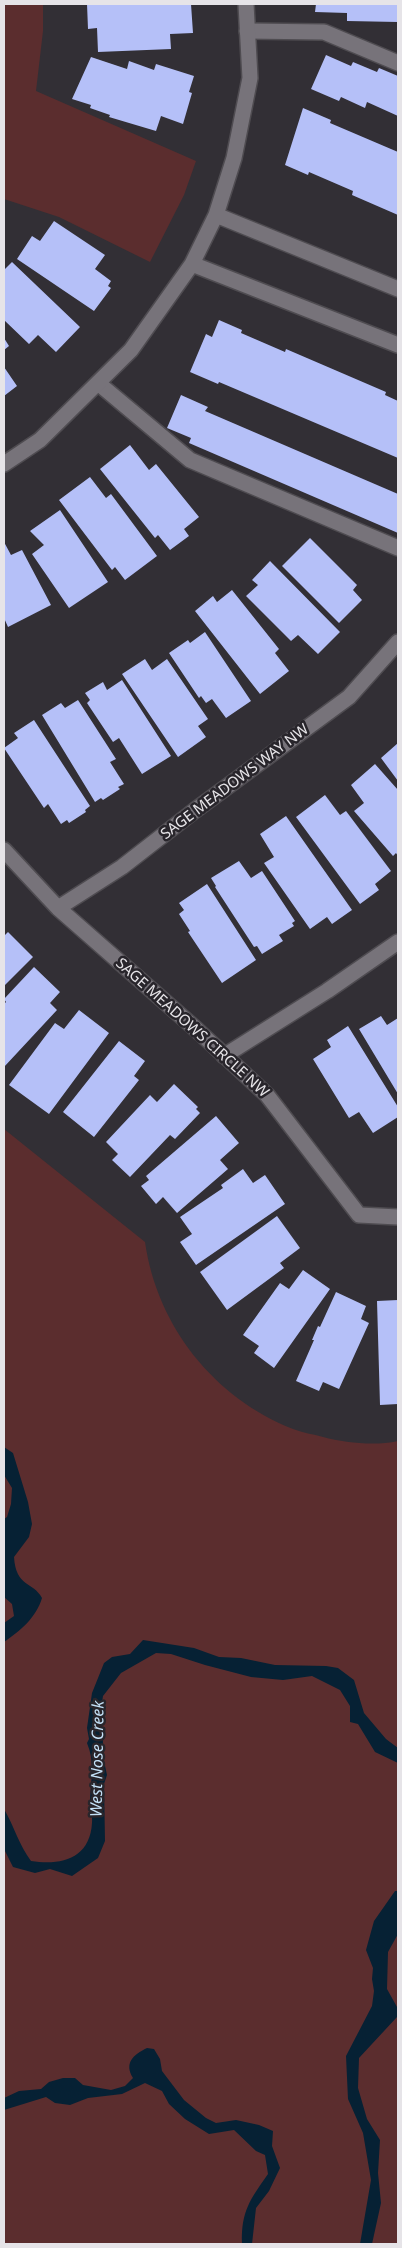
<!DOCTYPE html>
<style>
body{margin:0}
#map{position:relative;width:402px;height:2248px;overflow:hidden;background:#322f35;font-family:"Noto Sans",sans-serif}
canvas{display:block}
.frame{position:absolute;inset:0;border:5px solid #e6e4e8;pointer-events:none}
</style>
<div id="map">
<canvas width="402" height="2248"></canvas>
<div class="frame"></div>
</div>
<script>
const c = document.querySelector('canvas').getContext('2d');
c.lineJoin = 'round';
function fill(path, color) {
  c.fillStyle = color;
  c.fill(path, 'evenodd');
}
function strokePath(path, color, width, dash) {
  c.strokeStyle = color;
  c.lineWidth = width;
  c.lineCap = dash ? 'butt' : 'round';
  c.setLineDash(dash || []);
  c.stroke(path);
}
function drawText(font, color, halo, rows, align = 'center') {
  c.font = font + ' "Noto Sans",sans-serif';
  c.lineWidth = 5;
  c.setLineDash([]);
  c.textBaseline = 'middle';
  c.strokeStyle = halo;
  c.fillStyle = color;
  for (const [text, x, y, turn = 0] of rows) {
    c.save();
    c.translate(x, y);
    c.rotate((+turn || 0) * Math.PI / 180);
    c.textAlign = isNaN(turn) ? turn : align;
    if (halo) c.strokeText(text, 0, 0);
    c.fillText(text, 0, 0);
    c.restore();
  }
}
fill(new Path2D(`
 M4 4H43V31L36 91 196 161 184 195 150 262 59 217 4 199Z
 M4 1129 145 1242C157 1326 214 1398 293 1429 303 1433 313 1434 323 1437 346 1443 375 1446 398 1441V2244H4Z`), '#5b2d2e');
fill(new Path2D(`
 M4 1447 13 1453 28 1502 32 1524 29 1537 14 1557C16 1588 33 1581 42 1598 36 1618 20 1631 4 1642V1623L14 1616 12 1604 4 1597V1519L7 1517 11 1504 12 1488 4 1475Z
 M143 1640 194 1648 219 1657 241 1658 275 1665 326 1666 338 1668 354 1680 364 1713 386 1739 398 1748V1763L375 1752 358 1724 350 1722V1706L340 1690 312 1676 283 1680 251 1677 205 1665 171 1654 156 1653 121 1673 103 1696 101 1709 104 1761 107 1775 104 1784 105 1841 98 1858 72 1876 50 1869 35 1873 13 1867 4 1849V1809C14 1826 19 1845 31 1861 62 1866 90 1858 92 1823 93 1815 89 1808 90 1800 91 1780 95 1762 87 1743L89 1739 87 1728 92 1693 104 1663 112 1657 130 1654Z
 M395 1891H398V1934L388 1952 387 1989 397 2007V2017L359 2058 358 2088 367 2119 380 2140 378 2173 381 2203 372 2244H360L371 2180 363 2133 348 2099 346 2056 372 2006 374 1991 372 1979 373 1968 366 1950 374 1921Z
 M147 2048 154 2049 160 2059 162 2071 184 2100 206 2118 216 2123 236 2120 259 2125 273 2131 272 2146 280 2168 269 2191 256 2208 252 2244H242C241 2211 250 2200 268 2174L265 2155 256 2151 234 2130 209 2134 185 2119 169 2104 162 2091 145 2083 122 2094 88 2098 70 2105 55 2103 46 2097 4 2110V2098L19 2091 41 2089 49 2082 63 2078H75L83 2085 111 2090 125 2086 133 2078C124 2063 133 2055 147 2048Z`), '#062134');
fill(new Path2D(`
 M87 4H191L193 33 170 34 171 49 98 52 97 28 88 29Z
 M316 4H398V22L347 21V13L315 12Z
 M326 55 351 66 353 62 377 72 379 68 398 76V116L367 102 365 108 341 97 339 101 311 89Z
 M91 57 127 69 129 61 154 70 156 64 194 76 189 92 192 93 183 124 161 116 156 131 109 117 110 115 90 108 91 105 72 99Z
 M303 108 331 120 330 123 398 152V215L352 195 353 191 309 172 308 175 285 165Z
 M54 221 105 255 95 269 111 281 108 286 111 288 94 311 17 259 32 236 40 241Z
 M12 262 80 327 56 352 38 335 29 344 4 320V270Z
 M219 320 242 330 241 333 285 352 286 349 386 392 385 395 398 401V458L219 382 218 384 190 372 206 334 212 337Z
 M4 338 9 346 4 350Z
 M4 367 17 386 4 396Z
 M181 395 208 407 205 411 398 494V533L189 443 191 438 167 428Z
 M130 445 149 470 156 464 199 517 184 529 189 536 170 550 158 535 155 538 100 469Z
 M90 477 106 498 111 494 157 556 125 580 115 567 112 570 59 500Z
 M60 510 108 582 69 608 32 554 44 545 30 531Z
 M310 538 357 585 353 590 362 600 339 623 282 566Z
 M4 542 11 555 22 550 51 605 8 627 4 618Z
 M270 561 340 632 318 654 298 635 291 641 246 596 258 585 252 580Z
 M232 590 279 649 275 653 289 671 260 694 195 611 213 596 217 602Z
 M205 632 251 701 226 718 212 699 206 703 201 696 199 698 169 653 188 640 190 643Z
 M145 659 152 670 167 659 208 719 198 726 206 737 178 757 122 674Z
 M122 680 171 756 142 774 119 738 113 742 87 703 90 700 85 693 103 682 107 690Z
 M78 700 116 759 110 762 124 784 118 787 120 789 103 800 101 798 95 802 42 715 61 703 65 708Z
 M34 720 90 806 85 810 86 812 69 823 67 820 61 824 48 804 44 808 4 748 18 738 14 733Z
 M398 743V781L381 758Z
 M375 764 398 790V856L396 853 393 856 354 811 364 803 351 785Z
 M325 795 340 815 346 811 391 871 375 884 379 890 360 904 296 817Z
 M286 816 352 910 332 924 327 917 310 929 264 863 274 857 260 834Z
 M239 861 251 878 262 871 295 921 292 923 294 926 279 935 283 941 262 954 257 946 254 947 215 887 216 886 211 878Z
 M207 884 256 960 222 983 188 932 190 931 179 914 184 910 179 903Z
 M8 932 33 957 4 986V936Z
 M34 967 60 992 50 1003 57 1010 4 1067V1004L6 1002 4 999Z
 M79 1010 109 1033 49 1114 9 1085 55 1023 64 1029Z
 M381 1016 387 1025 398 1018V1094L359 1029Z
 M348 1026 398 1107V1117L373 1133 359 1112 349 1118 313 1059 331 1047 327 1040Z
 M119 1041 145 1061 134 1076 139 1080 94 1137 63 1112Z
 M174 1084 198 1107 196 1109 200 1113 175 1139 170 1135 130 1177 112 1160 118 1154 106 1142 150 1095 157 1102Z
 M216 1116 239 1143 220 1160 228 1169 177 1213 163 1197 156 1204 141 1186 149 1180 146 1176Z
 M243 1169 253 1183 265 1175 285 1204 196 1265 180 1242 192 1234 180 1217 223 1188 221 1185Z
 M277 1216 300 1248 280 1263 284 1268 227 1310 200 1272Z
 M303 1270 330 1289 274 1368 254 1353 259 1346 243 1335 280 1283 289 1289Z
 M336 1292 366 1306 361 1319 369 1323 339 1389 323 1382 319 1391 296 1381 314 1340H312L318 1326 320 1327Z
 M398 1300V1404L380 1405 377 1301Z`), '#b5c0f8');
const lane = new Path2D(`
 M247 31 324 32 398 63
 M98 383 190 460 398 548
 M224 1056 327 991 398 942`);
const street = new Path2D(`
 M216 215 398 289
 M192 264 398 345
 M4 464 40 440 131 350 192 264 216 215 234 158 250 78 246 4
 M4 850 58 908 197 1030 267 1095 359 1215 398 1217
 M58 908 122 867 194 811 349 697 398 642`);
strokePath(lane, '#4f4c51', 18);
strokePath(street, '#4f4c51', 18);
strokePath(lane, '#77737a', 15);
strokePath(street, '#77737a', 15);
drawText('15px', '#e6e4e8', '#28252b', [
 ["SAGE MEADOWS WAY NW",235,782,-37],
 ["SAGE MEADOWS CIRCLE NW",192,1028,42]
]);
drawText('italic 16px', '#c4e1f8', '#28252b', [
 ["West Nose Creek",98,1759,-89]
]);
</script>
